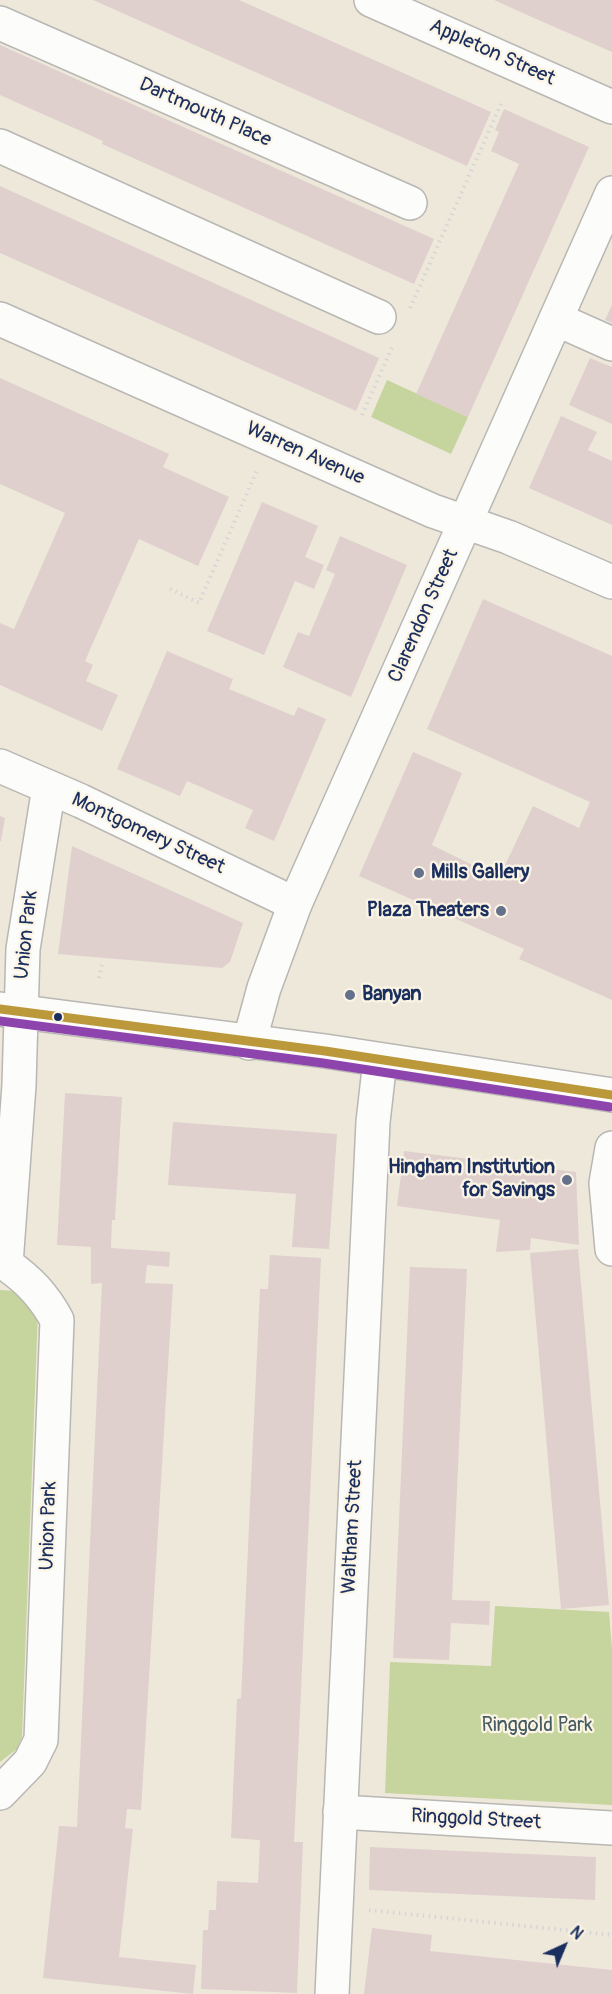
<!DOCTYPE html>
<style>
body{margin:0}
#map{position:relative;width:612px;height:1994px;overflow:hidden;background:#eee8db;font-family:Pangolin,sans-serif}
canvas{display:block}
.north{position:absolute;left:534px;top:1916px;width:60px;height:60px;-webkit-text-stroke:4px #fcf5e5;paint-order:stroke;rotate:44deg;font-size:16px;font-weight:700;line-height:24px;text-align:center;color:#1b2f5e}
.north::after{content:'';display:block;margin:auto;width:21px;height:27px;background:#1b2f5e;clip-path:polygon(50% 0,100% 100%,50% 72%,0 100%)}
</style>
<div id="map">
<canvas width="612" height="1994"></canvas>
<div class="north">N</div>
</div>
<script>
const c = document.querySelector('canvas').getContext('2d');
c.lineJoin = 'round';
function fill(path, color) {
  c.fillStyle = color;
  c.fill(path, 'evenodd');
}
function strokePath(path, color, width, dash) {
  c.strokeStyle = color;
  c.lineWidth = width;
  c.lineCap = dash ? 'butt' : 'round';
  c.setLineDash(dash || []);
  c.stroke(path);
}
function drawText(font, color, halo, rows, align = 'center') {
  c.font = font + ' Pangolin,sans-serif';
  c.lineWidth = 4.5;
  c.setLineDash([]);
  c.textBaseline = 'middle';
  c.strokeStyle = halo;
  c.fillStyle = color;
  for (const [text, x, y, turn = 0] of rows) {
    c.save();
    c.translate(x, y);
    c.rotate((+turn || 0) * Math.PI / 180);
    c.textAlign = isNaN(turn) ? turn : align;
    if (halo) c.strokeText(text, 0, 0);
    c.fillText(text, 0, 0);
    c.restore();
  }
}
fill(new Path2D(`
 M387 380 468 417 451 454 371 417Z
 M0 1290 16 1291 38 1311 22 1737 17 1749 0 1762Z
 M495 1606 609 1612 612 1649V1805L385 1793 390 1662 491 1666Z`), '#c6d49d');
fill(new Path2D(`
 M93 0H239L491 112 467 166Z
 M494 0H612V52L534 18Z
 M0 45 434 239 414 284 102 144 103 141 0 95Z
 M504 109 589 147 468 417 416 394 519 164 491 151 499 132 495 130Z
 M0 186 379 358 356 411 0 253Z
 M612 305V323L605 320Z
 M590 358 612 367V424L569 405Z
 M0 378 169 454 163 467 229 497 198 566 139 539 85 661 93 665 86 681 118 695 102 731 0 685V623L14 629 65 513 0 484Z
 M561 416 597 432 588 450 612 461V525L529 488Z
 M262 502 318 526 305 557 324 565 314 589 295 581 264 655 207 631Z
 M340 536 407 565 351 697 283 667 298 632 309 636 335 574 326 570Z
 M483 599 612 656V1000L519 959 524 949 359 876 413 752 462 773 432 845 499 878 533 806 579 828 590 802 427 729Z
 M167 651 233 679 229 689 294 716 298 707 326 719 274 841 245 828 253 810 187 781 180 796 117 769Z
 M0 816 5 818 1 841H0Z
 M72 846 243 923 230 962 222 968 58 954Z
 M65 1093 122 1097 115 1220H112L111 1248 170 1252 169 1267 147 1265 145 1283 173 1284 141 1810 127 1809 125 1828 133 1829 119 1957 196 1965 193 1994 43 1978 59 1826 77 1827 102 1283 91 1284V1247L57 1245Z
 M173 1122 337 1134 329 1249 292 1247 296 1194 168 1185Z
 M404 1151 576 1172 579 1245 531 1238 530 1250 496 1252 500 1220 397 1206Z
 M578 1249 609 1605 561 1609 530 1253Z
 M270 1255 321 1258 294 1842H303L297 1993 201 1989 203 1930H208L209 1910H216L217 1881 258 1883 260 1840 231 1838 237 1699 241 1698 260 1289H268Z
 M410 1267 467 1269 452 1600 490 1601 489 1625 451 1623 449 1660 393 1658Z
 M370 1847 596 1857 595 1900 369 1890Z
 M372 1928 432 1935 430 1951 612 1970V1994H364Z`), '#dfd0ce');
const minor = new Path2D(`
 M371 0 612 107
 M0 23 410 203
 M0 146 379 317
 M0 319 433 511 508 537 612 582
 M556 319 612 344
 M0 766 81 801 295 904
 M612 1148 606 1183 612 1249
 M6 1264 19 1085 23 949 49 787
 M0 1793 30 1762 41 1740 57 1320C44 1296 29 1280 6 1264
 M340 1812 612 1828`);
const major = new Path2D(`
 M0 1009 325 1051 612 1095
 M249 1043 264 988 295 904 612 193
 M332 1994 373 1122 380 1060`);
strokePath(minor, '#b9b7b3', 36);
strokePath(major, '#b9b7b3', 36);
strokePath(new Path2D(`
 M410 308 501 104
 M362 415 393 345
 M170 589 199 603 258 468
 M99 978 102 964
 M369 1910 612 1935`), '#d5d5d5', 4, [1.5, 4.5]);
strokePath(minor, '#fcfcfa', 33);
strokePath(major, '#fcfcfa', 33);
strokePath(new Path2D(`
 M0 1009 325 1051 612 1095`), '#bb993b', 9);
strokePath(new Path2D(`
 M0 1021 323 1063 610 1107`), '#8e44ad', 9);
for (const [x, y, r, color] of [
 [419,873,6,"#65708a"],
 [501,911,6,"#65708a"],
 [350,995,6,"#65708a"],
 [58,1017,5,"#1b2f5e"],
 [567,1180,6,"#65708a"]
]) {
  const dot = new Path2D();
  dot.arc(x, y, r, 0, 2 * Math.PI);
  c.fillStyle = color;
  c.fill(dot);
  strokePath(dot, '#fcf5e5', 2);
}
drawText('20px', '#1b2f5e', '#fcf5e5', [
 ["Appleton Street",492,53,24],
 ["Dartmouth Place",205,113,24],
 ["Warren Avenue",305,454,24],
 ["Clarendon Street",424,616,-66],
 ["Montgomery Street",148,834,25],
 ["Union Park",27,935,-84],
 ["Union Park",49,1526,-88],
 ["Waltham Street",353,1527,-87],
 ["Ringgold Street",476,1820,3]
]);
drawText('bold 20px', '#1b2f5e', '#fcf5e5', [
 ["Mills Gallery",431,873],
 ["Plaza Theaters",489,911,"right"],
 ["Banyan",362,995],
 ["Hingham Institution",555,1168,"right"],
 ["for Savings",555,1191,"right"]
], 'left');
drawText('20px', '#455b62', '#fcf5e5', [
 ["Ringgold Park",537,1726]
]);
</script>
